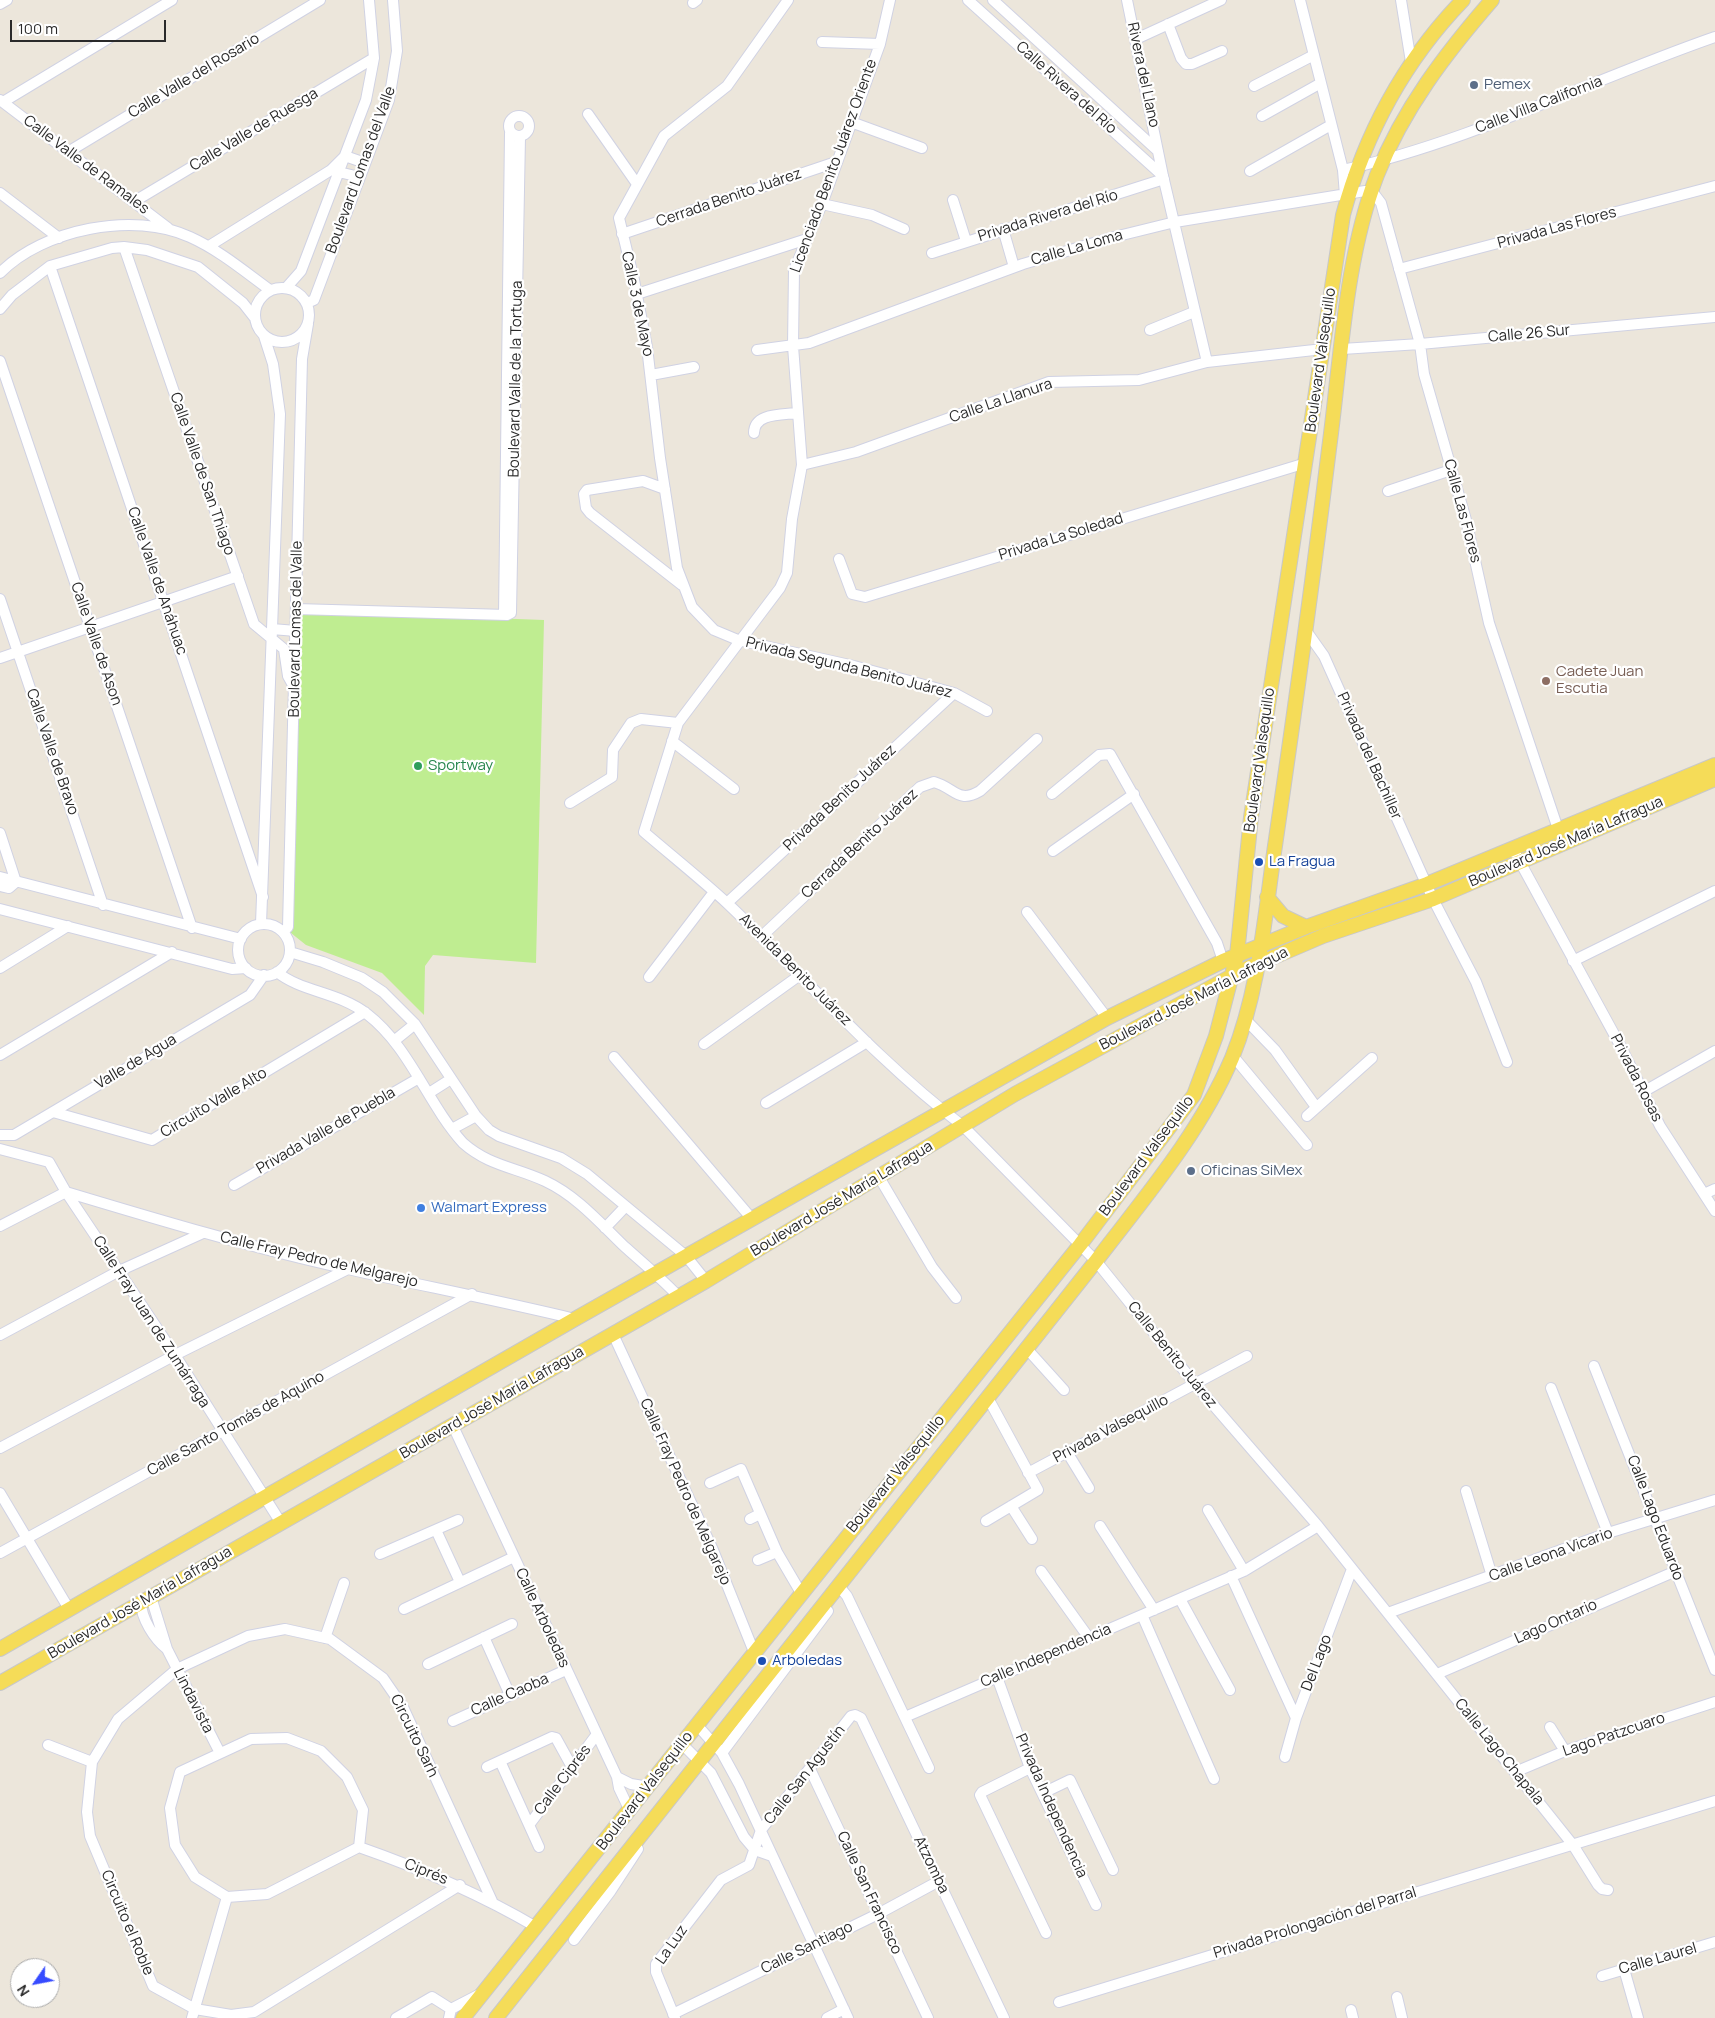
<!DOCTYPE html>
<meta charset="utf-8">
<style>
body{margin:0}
#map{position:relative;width:1715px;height:2018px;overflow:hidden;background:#ece6db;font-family:Manrope,sans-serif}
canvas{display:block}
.north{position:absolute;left:10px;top:1958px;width:50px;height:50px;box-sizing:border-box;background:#fff;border:1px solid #aaa;border-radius:50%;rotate:237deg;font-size:14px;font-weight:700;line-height:20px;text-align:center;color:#2a2a2a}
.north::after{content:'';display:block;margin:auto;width:18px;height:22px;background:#364bff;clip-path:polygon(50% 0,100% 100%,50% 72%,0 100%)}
.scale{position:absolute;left:10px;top:20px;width:156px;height:22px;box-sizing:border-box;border:2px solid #2a2a2a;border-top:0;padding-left:6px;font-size:15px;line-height:18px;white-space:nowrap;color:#2a2a2a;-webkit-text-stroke:4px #fff;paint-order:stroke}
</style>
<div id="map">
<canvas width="1715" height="2018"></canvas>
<div class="north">N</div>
<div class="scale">100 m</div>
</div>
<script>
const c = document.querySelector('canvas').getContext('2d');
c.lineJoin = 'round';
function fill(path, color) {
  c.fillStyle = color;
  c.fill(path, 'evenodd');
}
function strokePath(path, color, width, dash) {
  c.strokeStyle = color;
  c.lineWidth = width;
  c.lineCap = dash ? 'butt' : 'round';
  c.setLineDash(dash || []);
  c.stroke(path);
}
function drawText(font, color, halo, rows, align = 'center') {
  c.font = font + ' Manrope,sans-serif';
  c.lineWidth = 4.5;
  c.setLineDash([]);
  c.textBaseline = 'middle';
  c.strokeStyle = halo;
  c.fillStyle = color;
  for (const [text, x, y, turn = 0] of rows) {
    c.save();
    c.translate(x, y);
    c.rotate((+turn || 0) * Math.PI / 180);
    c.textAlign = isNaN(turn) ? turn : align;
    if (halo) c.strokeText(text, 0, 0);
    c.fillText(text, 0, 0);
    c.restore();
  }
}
fill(new Path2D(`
 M300 611 544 620 536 963 433 955 425 966 424 1015 382 973 306 945 291 933 290 911Z`), '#bfed91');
const minor = new Path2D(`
 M788 0 727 86 664 136 619 218 634 280 647 347 660 458 677 568 692 607 714 630 738 640 854 666 954 693 987 711
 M890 0 880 44 822 204 794 270 793 346 802 465 792 519 787 573 780 588 678 723 644 832C672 856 701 879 728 904 806 978 877 1061 963 1126L1096 1261 1195 1384 1318 1526 1573 1845 1598 1885 1602 1889 1608 1890
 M968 0 1163 176
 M993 0 1158 151
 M1127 0 1163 176 1207 362
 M1300 0 1343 170 1345 195
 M1401 0 1411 62
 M693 3 697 0
 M0 4 7 0
 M1168 24 1181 58 1186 64H1192L1222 51
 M1136 39 1221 0
 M822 42 880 44
 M1254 86 1314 55
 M0 100 168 228
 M3 102 172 0
 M588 114 637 184
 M509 126a10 10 0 1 1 20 0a10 10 0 1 1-20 0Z
 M1262 116 1321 83
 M851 122 922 148
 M68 152 320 0
 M1343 170C1472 141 1591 80 1715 37
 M334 171 360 177
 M1250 171 1331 125
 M0 193 59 238
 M953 200 966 241
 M135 201 374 58
 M822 204 872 215 904 229
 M1003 229 1014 267
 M622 234 836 162
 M209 246 331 170 345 156 365 163
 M124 247 254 624 284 649 288 676 293 685
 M932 253 1164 179
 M50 266 263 897
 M1399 269 1715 186
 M0 273C43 229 134 211 190 237 219 250 244 271 270 290
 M255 315a27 27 0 1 1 54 0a27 27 0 1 1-54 0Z
 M286 288 301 271 366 100 374 58 369 0
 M637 294 807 239
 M307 303 314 300 389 100 397 51 393 0
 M0 309 12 295 50 266 112 248 124 247 147 250 198 267 243 303 254 317
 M1150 330 1194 312
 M1342 349 1420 344 1715 317
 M757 350 809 343 1023 264 1114 237 1175 222 1365 191 1375 195 1381 203 1420 344 1424 374 1466 520 1489 623 1558 829
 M0 361 192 928
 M651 375 694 367
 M754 433C754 413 781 415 797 413
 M802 465 856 452 1049 382 1139 380 1207 362 1323 349
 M665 489 643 481 587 490 584 494 586 508 590 513 682 585
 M1388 491 1451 470
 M839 559 852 594 865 597 1306 463
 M0 599 103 905
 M296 609 507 615 511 613 520 137
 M504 615 510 133
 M272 629 296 631
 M1307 632 1324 656 1433 899 1476 982 1507 1062
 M0 658 238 576
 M672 741 734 789
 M1052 794 1099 755 1110 754 1217 943 1223 961
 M570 803 612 777 613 750 631 723 641 719 678 723
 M0 833 16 882 9 888 0 886
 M1513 849 1620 1045 1660 1126 1715 1211
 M1053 851 1134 794
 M0 877 241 939
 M727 903 954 693
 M0 909 232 969 246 968
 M1027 912 1107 1018
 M261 924 280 414 273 364 264 336
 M238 950a26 26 0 1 1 52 0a26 26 0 1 1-52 0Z
 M283 932 288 927 302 359 308 324
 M761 937 920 787 934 782C955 788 958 804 980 791L1037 739
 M290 952 323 962 362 978 383 992 415 1024 476 1116 489 1130 499 1136 561 1158 587 1174 686 1256 706 1281
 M1573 961 1715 891
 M0 968 68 926
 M277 972C301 992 339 992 367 1014 410 1047 427 1103 463 1143 489 1166 515 1167 545 1181 577 1196 600 1223 625 1247 643 1263 661 1278 678 1296
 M649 977 714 892
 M1245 1019 1275 1050 1316 1107
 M394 1041 415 1024
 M704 1044 800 975
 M0 1055 172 952
 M1233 1056 1307 1145
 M614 1057 752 1219
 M1643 1092 1715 1051
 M429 1093 451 1079
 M766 1103 867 1042
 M53 1112 152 1140 365 1012
 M1307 1116 1372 1058
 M452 1129 476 1116
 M0 1135H14L250 995 264 975
 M0 1149 49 1162 66 1192 175 1355 281 1523
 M879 1177 932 1267 956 1298
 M234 1185 419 1078
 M66 1192C159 1220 253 1248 348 1269 424 1286 500 1301 575 1319
 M1704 1194 1715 1189
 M0 1226 66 1192
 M605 1228 625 1207
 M613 1334 713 1550 754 1652
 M0 1335 119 1271 203 1233
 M1027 1349 1064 1390
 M1594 1366 1715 1670
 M1551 1388 1608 1533
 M453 1426 617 1777 619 1788 630 1811
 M0 1448 175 1355 348 1269
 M1067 1452 1089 1488
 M1028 1473 1247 1356
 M710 1483 741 1469 777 1552 801 1593
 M1466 1491 1492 1576
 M0 1493 69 1609
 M1011 1506 1032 1539
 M1208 1510 1244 1571
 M750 1519 760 1514
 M986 1521 1038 1490 988 1398
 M1100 1526 1154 1610
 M436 1530 460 1582
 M0 1553 472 1294
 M380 1554 458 1520
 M758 1560 777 1552
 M1041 1571 1089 1638
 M1231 1576 1296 1718
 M838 1585 847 1596 929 1768
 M151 1597 167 1649 220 1753
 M1180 1599 1230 1690
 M141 1602C141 1618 154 1639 167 1649
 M404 1609 514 1557
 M1388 1613 1608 1533 1715 1500
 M1142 1615 1214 1779
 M484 1637 510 1695
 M325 1638 344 1583
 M428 1664 512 1624
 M1437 1674 1676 1571
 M997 1677 1030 1768 1096 1905
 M905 1717 1244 1571 1318 1526
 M453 1721 566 1670
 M697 1725 722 1753 739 1784 848 2018
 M1550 1727 1565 1751
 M287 1738 321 1751 347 1777 363 1810 359 1847 267 1894 227 1897 195 1877 175 1845 170 1808 180 1772 251 1739Z
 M682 1744 711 1773 744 1837 755 1850 772 1856
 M48 1745 92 1762
 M722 1753 828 1611
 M1285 1757 1296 1718 1352 1569
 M500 1761 539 1847
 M487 1767 552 1737 556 1738 572 1767
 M1030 1768 982 1792 980 1795 1046 1933
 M810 1769 928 2018
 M1515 1772 1565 1751 1715 1702
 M617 1777 631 1784 649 1787
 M1043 1793 1070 1780 1113 1870
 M529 1825 597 1734
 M359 1847C422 1869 478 1893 536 1927
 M460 1885 254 2012 231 2015 195 2009 153 1986 90 1836 87 1812 92 1762 118 1719 177 1669 248 1636 285 1629 330 1639 383 1678 403 1707 492 1901
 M574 1940 610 1892 638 1849
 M1624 1969 1638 2018
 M1602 1976 1715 1942
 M1397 1997 1402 2018
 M1059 2002 1715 1801
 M1351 2010 1353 2018
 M673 2014 878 1914 939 1881
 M192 2018 227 1897
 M396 2018 432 1997 451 2009
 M449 2018 451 2009 480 1994
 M675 2018 656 1972V1964L721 1880 749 1865 761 1830 851 1716 855 1715 861 1718 1004 2018
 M827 2018 844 2009`);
const major = new Path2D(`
 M1267 897 1283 916 1306 927
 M0 1649 575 1319 1107 1018 1223 961 1306 927 1427 884 1715 765
 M0 1683 706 1281 1015 1094 1241 971 1323 936 1433 899 1715 779
 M463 2018 1080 1245 1194 1095 1216 1036 1237 955 1251 817 1343 215C1365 134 1405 60 1463 0
 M496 2018 1096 1261C1145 1197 1200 1133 1232 1058 1260 989 1265 912 1276 839 1295 709 1313 579 1329 449 1341 360 1345 259 1377 175 1403 109 1446 53 1492 0`);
strokePath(minor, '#d0d2e3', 12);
strokePath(major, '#c8c8c8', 16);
strokePath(minor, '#fff', 10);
strokePath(major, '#f5dc58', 14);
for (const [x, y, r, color] of [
 [1474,85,5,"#5c6f8a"],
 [1546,681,5,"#8d6e63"],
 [418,766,5,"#2e9e5b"],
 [1259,862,5,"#1a4fb4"],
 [1191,1171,5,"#5c6f8a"],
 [421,1208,5,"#3f7fe0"],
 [762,1661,5,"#1a4fb4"]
]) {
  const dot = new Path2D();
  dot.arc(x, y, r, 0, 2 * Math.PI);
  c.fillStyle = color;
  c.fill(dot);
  strokePath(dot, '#fff', 2);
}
drawText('15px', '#2a2a2a', '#fff', [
 ["Rivera del Llano",1143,75,78],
 ["Calle Valle del Rosario",194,76,-31],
 ["Calle Rivera del Río",1066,88,42],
 ["Calle Villa California",1539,105,-21],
 ["Calle Valle de Ruesga",254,130,-31],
 ["Calle Valle de Ramales",86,165,37],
 ["Licenciado Benito Juárez Oriente",834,166,-70],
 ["Boulevard Lomas del Valle",361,170,-70],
 ["Cerrada Benito Juárez",729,198,-19],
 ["Privada Rivera del Río",1048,216,-17],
 ["Privada Las Flores",1557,228,-15],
 ["Calle La Loma",1077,248,-16],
 ["Calle 3 de Mayo",637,304,78],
 ["Calle 26 Sur",1529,334,-5],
 ["Boulevard Valsequillo",1321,360,-82],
 ["Boulevard Valle de la Tortuga",516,379,-89],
 ["Calle La Llanura",1001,401,-19],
 ["Calle Valle de San Thiago",202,474,71],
 ["Calle Las Flores",1462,511,75],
 ["Privada La Soledad",1061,537,-17],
 ["Calle Valle de Anáhuac",157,581,71],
 ["Boulevard Lomas del Valle",296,629,-89],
 ["Calle Valle de Ason",96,644,71],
 ["Privada Segunda Benito Juárez",849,668,14],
 ["Calle Valle de Bravo",52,752,71],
 ["Privada del Bachiller",1369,756,66],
 ["Boulevard Valsequillo",1260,760,-82],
 ["Privada Benito Juárez",840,798,-43],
 ["Boulevard José María Lafragua",1566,842,-23],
 ["Cerrada Benito Juárez",860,844,-43],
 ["Avenida Benito Juárez",795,970,45],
 ["Boulevard José María Lafragua",1194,999,-27],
 ["Valle de Agua",136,1062,-31],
 ["Privada Rosas",1636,1078,63],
 ["Circuito Valle Alto",214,1103,-31],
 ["Privada Valle de Puebla",326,1131,-30],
 ["Boulevard Valsequillo",1147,1156,-53],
 ["Boulevard José María Lafragua",842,1199,-31],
 ["Calle Fray Pedro de Melgarejo",319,1260,13],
 ["Calle Fray Juan de Zumárraga",151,1322,57],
 ["Calle Benito Juárez",1172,1355,51],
 ["Boulevard José María Lafragua",492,1403,-30],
 ["Calle Santo Tomás de Aquino",236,1424,-29],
 ["Privada Valsequillo",1111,1429,-28],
 ["Boulevard Valsequillo",896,1474,-51],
 ["Calle Fray Pedro de Melgarejo",685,1492,66],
 ["Calle Lago Eduardo",1655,1518,69],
 ["Calle Leona Vicario",1551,1555,-20],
 ["Boulevard José María Lafragua",140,1603,-30],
 ["Calle Arboledas",542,1618,65],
 ["Lago Ontario",1556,1622,-24],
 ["Calle Independencia",1046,1656,-23],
 ["Del Lago",1317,1663,-69],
 ["Calle Caoba",510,1695,-24],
 ["Lindavista",193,1701,63],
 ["Lago Patzcuaro",1614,1735,-19],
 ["Circuito Sarh",414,1736,64],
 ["Calle Lago Chapala",1499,1752,51],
 ["Calle San Agustín",805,1775,-52],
 ["Calle Ciprés",563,1780,-53],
 ["Boulevard Valsequillo",645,1791,-52],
 ["Privada Independencia",1051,1806,66],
 ["Atzomba",931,1865,64],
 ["Ciprés",426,1872,22],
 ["Calle San Francisco",869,1893,65],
 ["Circuito el Roble",127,1923,67],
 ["Privada Prolongación del Parral",1315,1923,-17],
 ["La Luz",672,1945,-55],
 ["Calle Santiago",807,1948,-26],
 ["Calle Laurel",1658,1959,-16]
]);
drawText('15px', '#4e5e75', '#fff', [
 ["Pemex",1484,85],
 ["Oficinas SiMex",1201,1171]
], 'left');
drawText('15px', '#785e54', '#fff', [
 ["Cadete Juan",1556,672],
 ["Escutia",1556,689]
], 'left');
drawText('15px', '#27864d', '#fff', [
 ["Sportway",428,766]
], 'left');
drawText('15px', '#164399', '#fff', [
 ["La Fragua",1269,862],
 ["Arboledas",772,1661]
], 'left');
drawText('15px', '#366cbe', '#fff', [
 ["Walmart Express",431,1208]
], 'left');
</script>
